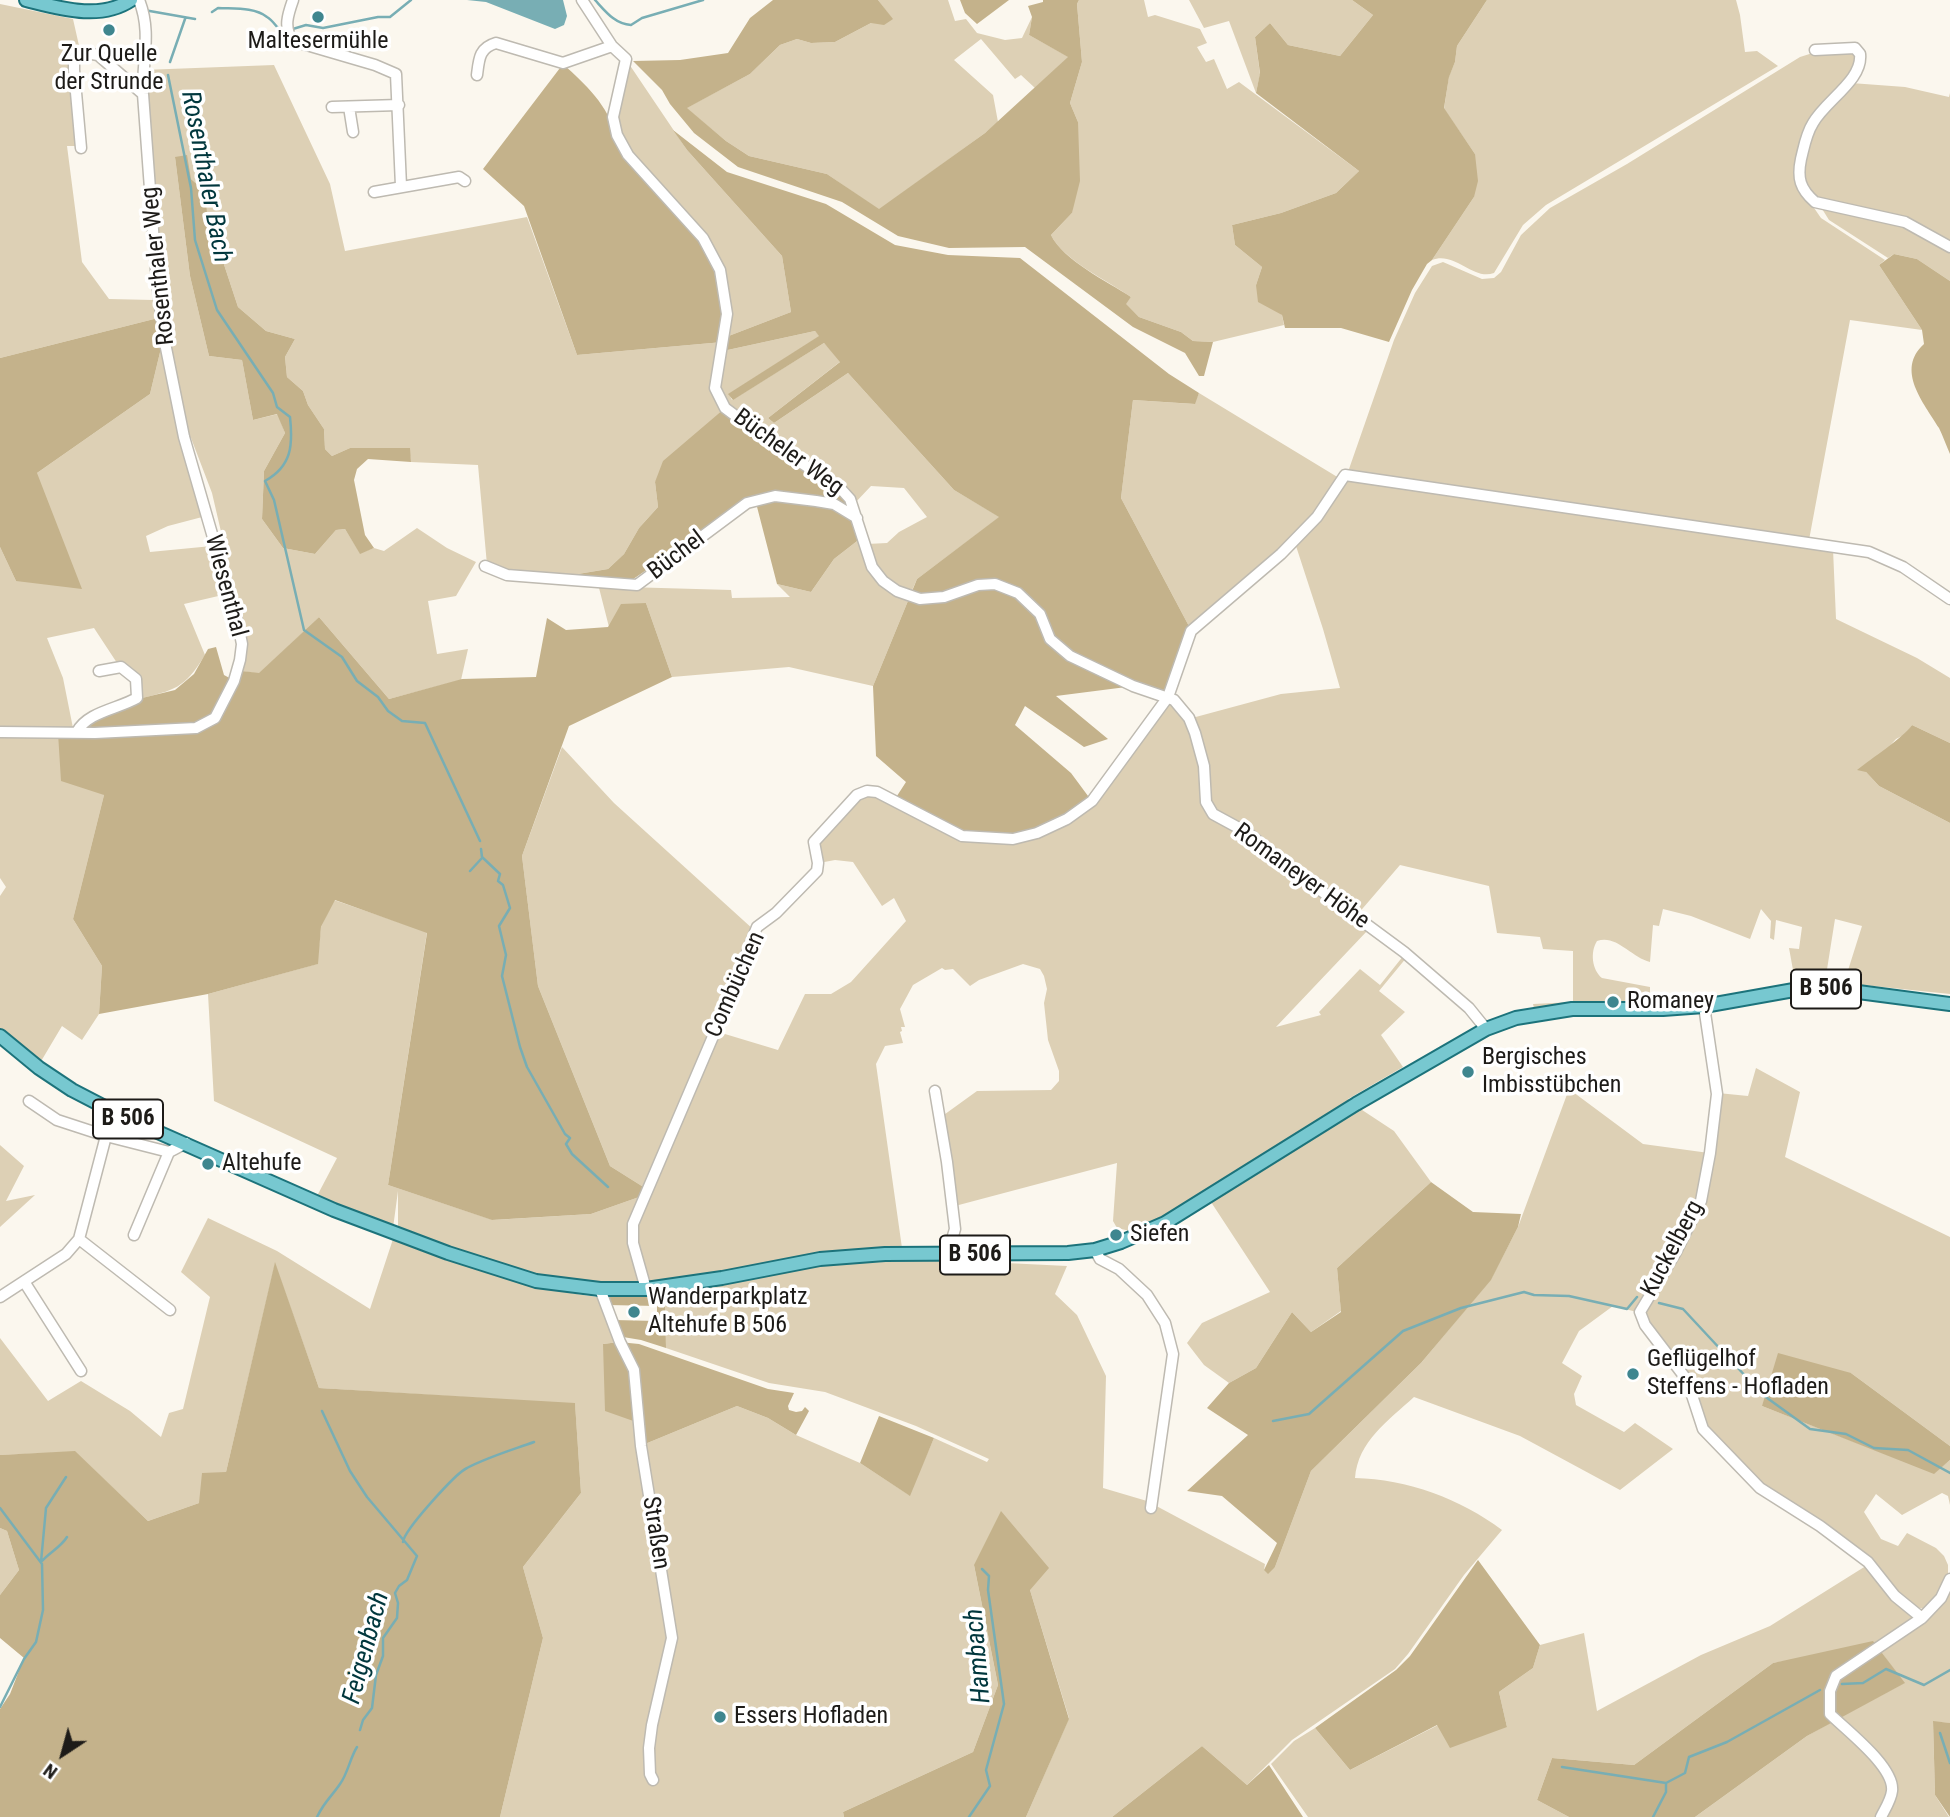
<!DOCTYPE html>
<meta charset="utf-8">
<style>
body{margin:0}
#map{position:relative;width:1950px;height:1817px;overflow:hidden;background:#fbf7ee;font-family:"Roboto Condensed",sans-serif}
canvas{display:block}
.north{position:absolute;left:28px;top:1719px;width:70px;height:70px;-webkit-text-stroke:5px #fff;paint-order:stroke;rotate:216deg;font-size:19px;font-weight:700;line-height:28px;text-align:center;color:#1d1b18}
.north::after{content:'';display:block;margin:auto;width:24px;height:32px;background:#1d1b18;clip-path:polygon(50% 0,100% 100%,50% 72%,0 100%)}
</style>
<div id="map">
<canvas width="1950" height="1817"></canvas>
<div class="north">N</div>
</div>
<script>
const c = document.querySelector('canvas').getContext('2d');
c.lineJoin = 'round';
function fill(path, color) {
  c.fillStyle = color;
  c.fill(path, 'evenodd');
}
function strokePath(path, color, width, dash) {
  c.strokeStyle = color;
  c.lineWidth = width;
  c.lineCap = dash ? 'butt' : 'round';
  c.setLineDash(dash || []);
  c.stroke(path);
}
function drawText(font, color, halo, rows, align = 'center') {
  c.font = font + ' "Roboto Condensed",sans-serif';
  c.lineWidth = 7;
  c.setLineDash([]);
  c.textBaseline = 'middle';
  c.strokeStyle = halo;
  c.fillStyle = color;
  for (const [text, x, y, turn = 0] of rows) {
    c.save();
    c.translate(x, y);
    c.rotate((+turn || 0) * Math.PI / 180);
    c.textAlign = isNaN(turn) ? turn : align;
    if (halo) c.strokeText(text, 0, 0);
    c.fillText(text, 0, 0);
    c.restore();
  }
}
fill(new Path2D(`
 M878 0H948L955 21 966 19 977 33 1005 40 1022 38 1032 17 1029 35 1069 57 1035 88 1021 75 1015 79 981 39 954 60 993 95 998 122 985 133 879 210 827 174 749 156 726 141 686 108 750 74 780 45 797 39 811 43 835 42 871 23 892 19Z
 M1079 0H1144L1148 17 1155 15 1200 29 1207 43 1197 47 1206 62 1214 59 1227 89 1239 82 1359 171 1336 193 1281 213 1232 225 1235 245 1262 267 1256 285 1282 315 1284 325 1213 342 1193 341 1181 332 1139 317 1125 304 1131 297C1108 281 1063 260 1051 235L1072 213 1078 122 1070 103 1082 62 1077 4Z
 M1189 0H1352L1373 15 1340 56 1288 45 1270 23 1255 37 1260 74 1256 93 1229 21 1204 28Z
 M1487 0H1736L1740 15 1745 52 1757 51 1778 66 1546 205 1523 225 1494 273C1473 281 1455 251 1432 260L1474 197 1475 154 1444 109 1449 76 1455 62 1457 46Z
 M0 4 73 19 80 50 78 51 80 146H67L82 262 109 299 153 300 158 318 0 358Z
 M1819 51 1856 53V69L1822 106 1797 169 1812 205 1821 218 1885 260 1879 265 1922 330 1850 320 1809 540 1677 521 1670 517 1658 518 1350 472 1349 469 1394 340 1415 293 1432 266 1443 262 1482 279 1494 278 1501 272 1521 235 1550 208 1627 164 1800 57Z
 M627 61 687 150 782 256 791 312 726 337 628 154 614 118Z
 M274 65 330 184 345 251 527 217 577 355 723 342 713 389 724 409 655 482 658 507 639 528 624 554 608 569 560 577 508 574 487 565 478 465 411 462 409 448H350L332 456 325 449 324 429 308 405 303 391 287 377 285 357 295 339 266 331 238 307 207 213 206 192 191 179 175 157 190 276 209 356 242 360 253 420 278 414 285 433 264 471 262 519 283 548 315 554 336 530 345 529 360 553 374 548 384 551 417 528 447 548 476 562 456 596 428 601 437 654 468 649 461 680 389 699 319 617 259 674 242 671 246 639 212 493 191 438 185 435 166 344 143 70Z
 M1851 83 1905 87 1949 97 1950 93V244L1939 237 1816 199 1800 176 1815 124Z
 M1819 204 1893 220 1950 248V281L1917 259 1894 254 1888 258 1829 220Z
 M815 331 820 336 729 394 732 400 824 343 841 361 768 418 774 423 848 373 954 490 1000 517 917 579 910 595 883 580 867 544 887 543 899 532 927 517 904 488 871 486 854 504 726 406 716 388 723 351Z
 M162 344 206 516 168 526 146 536 150 552 212 546 227 594 184 604 205 655C184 689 175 690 138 699L137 679 119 666 94 628 47 638 63 678 73 728 0 729V547L16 581 37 473 150 394Z
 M1199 393 1339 478 1301 531 1191 630 1121 498 1133 400 1194 404Z
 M1348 480 1833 549 1836 619 1917 658 1950 678V743L1912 725 1906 734 1896 739 1866 772 1879 786 1950 823V994L1844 983 1862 926 1835 919 1825 982 1807 984 1806 971 1793 970 1789 948 1799 949 1802 927 1776 920 1774 940 1770 938 1771 921 1761 909 1750 939 1691 916 1663 909 1659 926 1653 925 1650 962C1631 957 1616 934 1597 941 1590 952 1592 970 1602 978L1650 987V1000L1654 1001 1655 1003 1612 1001 1534 1008 1533 1004 1573 1002V951L1543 949 1540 937 1497 933 1489 886 1400 865 1357 915 1218 815 1210 804 1192 718 1281 694 1340 688 1323 629 1296 546 1322 517 1344 482Z
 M861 538 870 566 910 596 873 686 789 667 672 677 646 603 609 627 598 584 626 587 731 590 732 598 790 597 777 584 811 592 834 559Z
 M1166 696 1187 721 1203 768 1207 810 1236 827 1368 930 1276 1027 1321 1015 1319 1012 1360 969 1380 985 1404 955 1407 957 1379 991 1405 1012 1381 1035 1403 1067 1348 1099 1353 1104 1165 1218 1130 1231 1117 1228 1113 1221 1117 1163 955 1206 941 1117 977 1091 1051 1090 1059 1081V1071L1048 1040 1044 1003 1047 989 1044 976 1040 969 1023 964 979 980 970 986 953 969 945 970 942 968 913 985 900 1009 905 1027H901L902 1031 900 1032 903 1043 885 1046 876 1064 902 1248 887 1252 651 1283 635 1242 636 1222 715 1031 778 1050 805 994H831L851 982 906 921 894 898 882 906 853 862 835 860 819 863 815 842 867 792 894 801H1092Z
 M58 733 104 795 73 919 102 966 99 1014 82 1040 62 1026 40 1063 0 1030V896L6 887 0 878V735Z
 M562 747 614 803 754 930 645 1188 610 1166 538 986 522 856Z
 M334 900 427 932 388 1185 493 1220 591 1214 642 1196 632 1220 639 1278 636 1284C603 1284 570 1283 538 1277 490 1267 444 1246 398 1230V1191L393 1228 317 1196 337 1158 214 1101 208 994 317 964 321 927Z
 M1756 1068 1800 1092 1785 1157 1950 1237V1446L1851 1373 1762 1406 1934 1473 1950 1460V1505L1948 1496 1942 1493 1902 1515 1876 1494 1864 1512 1881 1539 1898 1546 1907 1533 1936 1548 1944 1556 1948 1565V1581L1931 1607 1924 1609 1912 1606 1882 1576 1760 1487 1702 1427 1688 1378 1646 1323 1642 1310 1701 1200 1718 1093 1748 1096Z
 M1569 1089 1643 1144 1709 1153 1698 1199 1673 1251 1637 1312 1613 1306 1579 1331 1562 1363 1582 1376 1574 1394 1576 1405 1624 1432 1635 1423 1673 1449 1620 1490 1520 1436 1414 1397C1388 1421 1358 1441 1355 1478 1407 1479 1461 1499 1502 1530L1464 1575 1408 1654 1395 1669 1292 1740 1247 1785 1202 1746 1112 1817H1026L1069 1718 1030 1590 974 1565 998 1685 973 1752 843 1812 844 1817H500L543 1638 523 1567 581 1493 575 1404 319 1388 275 1264 226 1472 199 1503 148 1521 75 1452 0 1455V1338L48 1401 81 1381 130 1411 161 1437 169 1413 183 1409 210 1297 181 1272 208 1218 277 1251 370 1309 393 1239C461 1263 526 1288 598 1297L606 1321 619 1342 603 1344 645 1444 737 1406 768 1418 796 1435 860 1463 909 1495 934 1438 987 1462 989 1459 916 1426 825 1392 769 1383 666 1348 665 1294 823 1264 945 1260 1067 1266 1055 1294 1077 1315 1106 1376 1103 1488 1147 1501 1265 1564 1264 1570 1275 1567 1311 1471 1421 1363 1491 1279 1518 1227Z
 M1356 1106 1394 1131 1431 1182 1337 1268 1341 1311 1311 1332 1292 1312 1256 1368 1229 1383 1204 1365 1187 1343 1202 1323 1270 1292 1211 1202Z
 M0 1145 24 1166 6 1201 35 1195 0 1227Z
 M0 1528 7 1531 19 1570 0 1595Z
 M1869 1564 1912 1616V1619L1877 1646 1773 1663 1634 1765 1552 1758 1537 1800 1569 1817H1308L1271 1764 1294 1741 1315 1728 1350 1770 1438 1725 1507 1727 1499 1692 1533 1668 1540 1645 1584 1633 1597 1711 1701 1655 1770 1626Z
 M1950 1587V1723L1933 1722 1935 1795 1949 1817H1883L1893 1781 1837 1719 1904 1683 1879 1649Z
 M1835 1720 1870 1752 1890 1781 1880 1817H1695L1807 1736Z`), '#ddd0b5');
fill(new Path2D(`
 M773 0H878L893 19 884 25 871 23 835 42 811 43 797 39 780 45 750 74 687 108 726 141 749 156 827 174 879 209 985 133 1068 57 1029 35 1032 17 1028 6 1043 2V0H1079L1077 4 1082 62 1070 103 1078 122 1080 181 1072 213 1051 235C1063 260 1108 282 1131 297L1126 304 1139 317 1181 332 1193 341 1213 342 1204 376H1199L1185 353 1133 327 1025 247 949 248 898 236 842 202 738 167 694 133 670 104 662 90 633 61 680 60 728 53 750 18Z
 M960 0H1009L977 24 965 13Z
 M1352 0H1487L1457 46 1455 62 1449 77 1444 108 1475 154 1478 181 1474 197 1432 260 1427 264 1412 290 1389 342 1341 328H1285L1282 315 1258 302 1256 285 1262 267 1235 245 1232 225 1281 213 1336 193 1359 171 1256 93 1260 73 1255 37 1270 23 1288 45 1340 56 1373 15Z
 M563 64C586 85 608 105 616 136L701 239 724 290 723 342 577 355 524 206 483 169Z
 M673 130 727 172 826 204 895 245 948 255 1020 258 1169 374 1199 393 1195 404 1133 400 1121 498 1191 630 1165 694 1142 685 1056 696 1108 739 1084 747 1025 706 1015 725 1071 773 1091 800 1066 818 1013 837 961 834 895 799 906 782 876 756 873 686 917 579 999 517 954 490 848 373 774 423 768 418 840 362 824 343 733 400 728 394 819 336 815 331 723 351 726 337 791 312 782 256 687 150Z
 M187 155 191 179 206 192 207 213 238 307 266 331 295 339 285 357 287 377 303 391 308 405 324 429 325 449 332 456 350 448H410L411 462 368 459 357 469 354 480 365 535 374 548 360 554 345 529 336 530 315 554 283 548 262 519 264 471 285 433 277 414 253 420 242 360 209 356 190 276 175 157Z
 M1894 254 1917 259 1950 281V454C1946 445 1943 436 1939 428 1924 403 1895 370 1924 344L1922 330 1879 265Z
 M158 318 162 344 150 394 37 473 82 589 16 581 0 547V358Z
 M724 409 839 490 852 508 773 497 747 501 626 584 560 577 608 569 624 554 639 528 658 507 655 482 663 461Z
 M773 501 853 512 861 538 834 559 811 592 777 584 756 503Z
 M646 603 672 677 569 726 522 856 538 986 610 1166 645 1188 642 1196 591 1214 492 1220 388 1185 427 933 335 900 321 927 318 964 208 994 99 1014 102 966 73 919 104 795 61 781 58 733H77L82 724 138 699 175 690 194 674 208 649 216 647 224 675 235 681 242 671 259 673 319 617 389 699 462 679 536 677 547 618 566 630 608 627 621 604Z
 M1912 725 1950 743V823L1879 786 1866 772 1857 770C1872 758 1903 738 1912 725Z
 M1431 1182 1473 1212 1521 1214 1518 1227 1491 1280 1421 1363 1311 1471 1275 1567 1268 1574 1264 1570 1277 1543 1222 1496 1187 1491 1248 1435 1207 1408 1229 1383 1256 1368 1292 1312 1311 1332 1341 1312 1337 1268Z
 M275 1262 319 1388 575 1403 581 1493 523 1567 543 1638 500 1817H0V1709L10 1694 24 1658 0 1638V1595L19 1570 7 1531 0 1528V1455L75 1451 148 1521 199 1503 202 1473 226 1472Z
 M665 1294 666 1348 641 1340 623 1337 614 1320 657 1321V1306L608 1305 606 1296Z
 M619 1342 639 1344 768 1389 794 1393 788 1406 789 1410 796 1412 802 1411 805 1407 809 1411 796 1435 768 1418 737 1406 645 1444 639 1423 605 1411 603 1344Z
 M1778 1353 1851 1373 1950 1446V1460L1934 1474 1762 1406Z
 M879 1416 934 1438 910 1496 860 1463Z
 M1001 1511 1049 1568 1030 1590 1069 1719 1026 1817H844L843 1812 973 1752 998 1685 974 1565Z
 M1478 1560 1540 1645 1533 1668 1499 1692 1507 1727 1450 1748 1437 1725 1350 1770 1315 1728 1396 1670 1410 1656Z
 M1873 1641 1905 1683 1807 1736 1695 1817H1569L1537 1800 1552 1758 1634 1765 1773 1663Z
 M1933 1721 1950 1723V1817L1935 1795Z
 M1202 1746 1247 1785 1269 1765 1303 1817H1112Z`), '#c4b28b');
fill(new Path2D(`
 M467 0H563L567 16 564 25 555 29 486 2Z`), '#78aeb4');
strokePath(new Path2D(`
 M595 0C606 12 615 24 631 25L642 18 703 0
 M144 10 195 19
 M212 12 218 8C234 9 254 7 267 17 274 21 276 28 283 32L306 25 323 28 378 17H390L411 0
 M170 62 185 19
 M168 75 191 188 195 240 217 310 273 393 277 407 290 417C293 445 292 466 265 481L274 500 304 630 342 657 357 681 378 697 388 711 402 721 425 723 480 841
 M481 849 482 857 500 874 498 881 503 885 510 908 499 926 506 955 502 976 520 1047 527 1067 565 1134 570 1138 566 1144 572 1154 608 1187
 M470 871 482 858
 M1659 1303 1683 1309 1763 1395 1810 1429 1846 1434 1874 1448 1908 1450 1950 1473
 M322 1411 350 1471 367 1497 417 1556 407 1580 399 1586 395 1593 398 1603 397 1618 383 1638V1656L376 1675 372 1708 363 1720 360 1730
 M1273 1421 1309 1414 1403 1331 1461 1308 1524 1292 1534 1295 1569 1296 1627 1309 1637 1297
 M0 1508 42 1564 43 1610 36 1642 24 1659 0 1707
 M403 1542C404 1530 456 1473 467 1468 488 1457 512 1450 534 1442
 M42 1561C50 1552 61 1547 67 1537
 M41 1562 46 1508 66 1477
 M1842 1684 1863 1683 1886 1669 1924 1685 1950 1670
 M1940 1733 1950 1763
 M1562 1767 1666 1783 1685 1773 1689 1757 1727 1742 1820 1690
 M317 1817C324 1802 332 1796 340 1784 348 1773 350 1758 357 1747
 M969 1817 990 1786 986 1770 1004 1704 988 1590 989 1576 982 1569
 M1653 1817 1666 1792V1783`), '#78aeb4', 2.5);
const minor = new Path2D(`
 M293 0C288 14 283 28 293 41L375 65 396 74 401 186
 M582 0 612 46 626 59 613 117 617 135 628 155 703 238 720 270 727 314 715 388 725 408 780 449 840 488 850 499 872 567 883 581 897 591 920 599 944 597 978 585 995 584 1018 593 1040 614 1050 639 1070 656 1133 686 1174 700 1189 718 1195 733 1204 766 1206 802 1213 814 1248 833 1297 873 1404 952 1469 1008 1486 1029
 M1815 50 1855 48 1860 54C1863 80 1826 100 1813 123 1806 134 1804 147 1801 159 1797 178 1800 189 1815 202L1905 222 1950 247
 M477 75C479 59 479 48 496 43L563 63 612 46
 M332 107 399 105
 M349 107 353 132
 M81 148 74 70V59L79 52 98 55 143 94
 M374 192 459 177 465 181
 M485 566 507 575 637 585 747 503 775 496 816 501 834 504 857 518
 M0 732 95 733 196 728 215 718 234 681 240 660 242 644 238 624 184 437 165 343 157 284 143 94C142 61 152 32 139 0
 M77 732C87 712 118 709 137 698L136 679 121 667 99 671
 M1704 1006 1717 1094 1710 1153 1701 1201 1676 1252 1640 1312 1645 1325 1687 1380 1703 1429 1760 1488 1820 1526 1868 1562 1895 1596 1922 1618 1941 1598 1950 1579
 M935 1091 947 1162 955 1229 947 1256
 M29 1101 57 1120 106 1136 169 1152 186 1143
 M134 1235 169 1152
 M79 1239 170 1310
 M1095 1250 1100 1259 1119 1269 1147 1295 1165 1323 1173 1354 1151 1508
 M25 1283 81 1371
 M600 1289 620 1342 634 1370 641 1446 672 1638 652 1725 649 1748 650 1774 653 1780
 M646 1289 633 1243V1224L726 1006 757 927 776 913 817 871 818 863 814 842 857 795 867 791 877 792 962 836 1013 839 1037 833 1067 819 1092 801 1168 697 1191 631 1281 554 1317 517 1345 475 1869 552 1903 567 1950 599
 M0 1297 66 1254 79 1239 106 1136
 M1881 1817C1885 1809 1891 1800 1892 1791 1895 1767 1846 1730 1830 1714V1691L1836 1676 1922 1618`);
const major = new Path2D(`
 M26 0C59 8 100 21 131 0
 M0 1036 39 1068 72 1090 126 1118 334 1210 448 1253 536 1281 600 1289H646L722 1278 820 1259 885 1254 1068 1253 1095 1250 1121 1242 1165 1223 1356 1104 1486 1029 1516 1018 1572 1009H1663L1704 1006 1805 988 1843 990 1950 1004`);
strokePath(minor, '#bebab1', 13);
strokePath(major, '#1c737b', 16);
strokePath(minor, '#fff', 10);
strokePath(major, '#77c8d0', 12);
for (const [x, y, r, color] of [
 [318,17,7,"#3f868f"],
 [109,30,7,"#3f868f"],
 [1613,1002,7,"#3f868f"],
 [1468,1072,7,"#3f868f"],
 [208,1164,7,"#3f868f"],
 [1116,1235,7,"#3f868f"],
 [634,1312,7,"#3f868f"],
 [1633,1374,7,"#3f868f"],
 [720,1717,7,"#3f868f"]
]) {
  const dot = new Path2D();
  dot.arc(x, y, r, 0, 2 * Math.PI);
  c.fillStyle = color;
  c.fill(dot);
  strokePath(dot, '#fff', 2.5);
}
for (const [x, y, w] of [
 [1826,989,70],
 [128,1119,70],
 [975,1255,70]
]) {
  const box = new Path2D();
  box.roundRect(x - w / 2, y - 19.5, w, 39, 5);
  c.fillStyle = '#fff';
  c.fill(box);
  strokePath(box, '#1d1b18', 2);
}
drawText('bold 23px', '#1d1b18', null, [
 ["B 506",1826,989],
 ["B 506",128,1119],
 ["B 506",975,1255]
]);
drawText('24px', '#1d1b18', '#fff', [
 ["Maltesermühle",318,42,"center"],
 ["Zur Quelle",109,55,"center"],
 ["der Strunde",109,83,"center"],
 ["Romaney",1627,1002],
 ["Bergisches",1482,1058],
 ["Imbisstübchen",1482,1086],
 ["Altehufe",222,1164],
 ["Siefen",1130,1235],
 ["Wanderparkplatz",648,1298],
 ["Altehufe B 506",648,1326],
 ["Geflügelhof",1647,1360],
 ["Steffens - Hofladen",1647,1388],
 ["Essers Hofladen",734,1717]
], 'left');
drawText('24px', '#1d1b18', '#fff', [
 ["Rosenthaler Weg",159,266,-96],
 ["Bücheler Weg",788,453,36],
 ["Büchel",677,556,-37],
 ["Wiesenthal",225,586,75],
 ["Romaneyer Höhe",1301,877,36],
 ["Combüchen",736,985,-66],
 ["Kuckelberg",1673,1249,-62],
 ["Straßen",655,1533,81]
]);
drawText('italic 26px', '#01373d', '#fff', [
 ["Rosenthaler Bach",205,177,79],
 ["Feigenbach",367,1648,-75],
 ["Hambach",979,1656,-95]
]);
</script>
